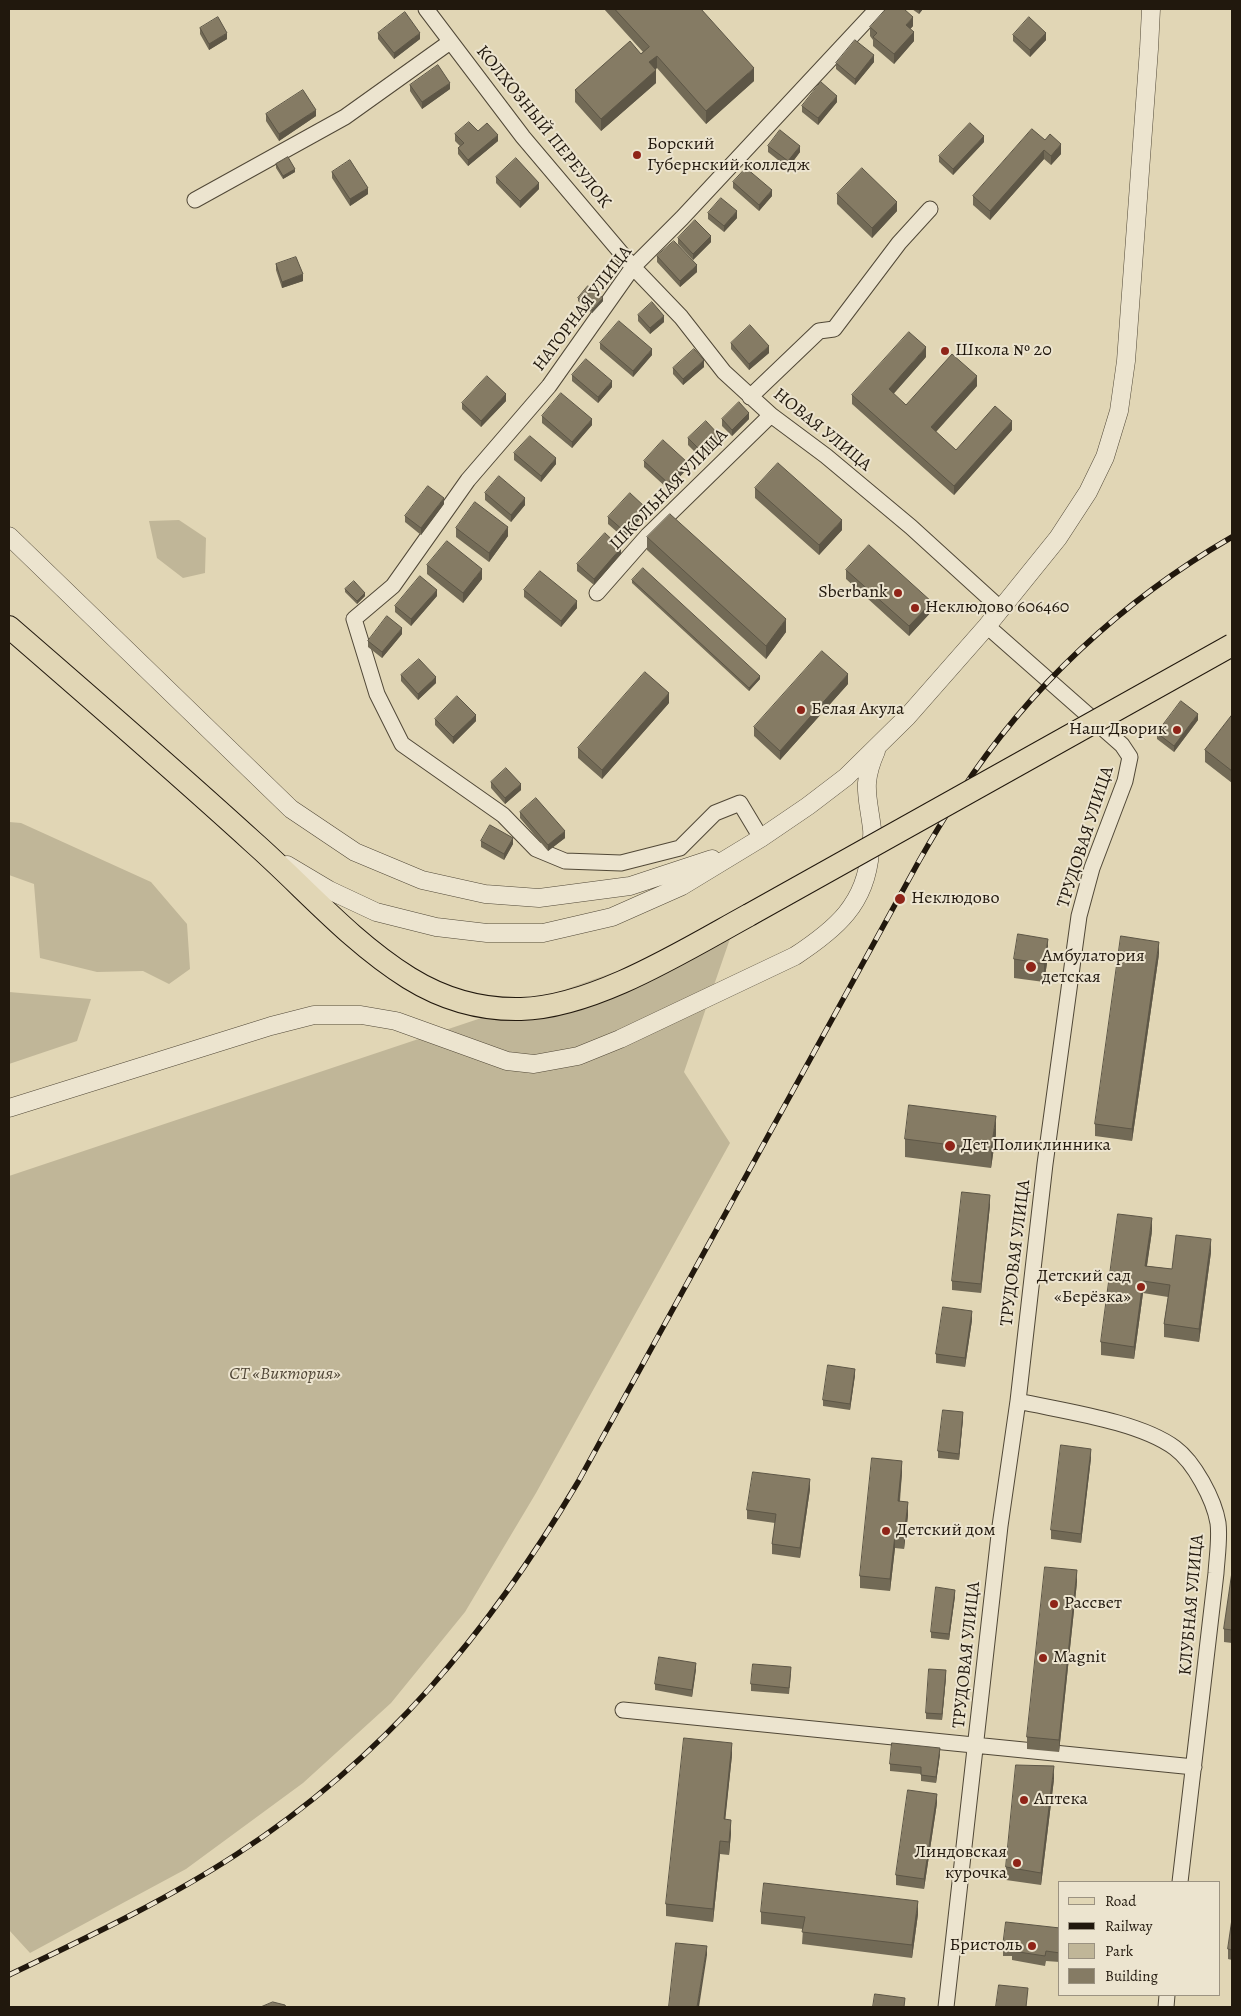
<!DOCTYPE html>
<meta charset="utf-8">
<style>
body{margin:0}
#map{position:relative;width:1241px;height:2016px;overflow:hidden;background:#e1d6b5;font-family:Alegreya,serif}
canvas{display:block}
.frame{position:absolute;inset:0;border:10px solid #21180d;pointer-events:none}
.legend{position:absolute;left:1058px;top:1881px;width:162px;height:115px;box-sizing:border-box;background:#ece4cf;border:1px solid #9b9281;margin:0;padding:6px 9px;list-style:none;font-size:15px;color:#21180d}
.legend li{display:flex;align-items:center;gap:10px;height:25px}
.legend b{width:25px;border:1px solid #9b9281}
</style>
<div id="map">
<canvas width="1241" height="2016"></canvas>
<div class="frame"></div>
<ul class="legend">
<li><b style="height:6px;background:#e1d6b5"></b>Road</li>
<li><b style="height:6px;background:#21180d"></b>Railway</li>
<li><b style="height:14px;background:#c0b698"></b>Park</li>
<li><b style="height:14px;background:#857b64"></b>Building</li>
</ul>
</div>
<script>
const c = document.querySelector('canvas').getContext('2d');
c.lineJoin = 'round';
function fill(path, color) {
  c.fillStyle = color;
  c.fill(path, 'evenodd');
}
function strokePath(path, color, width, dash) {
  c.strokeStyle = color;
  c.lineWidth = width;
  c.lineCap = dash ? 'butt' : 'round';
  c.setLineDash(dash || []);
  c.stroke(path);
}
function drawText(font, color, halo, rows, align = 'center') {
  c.font = font + ' Alegreya,serif';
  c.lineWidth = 4;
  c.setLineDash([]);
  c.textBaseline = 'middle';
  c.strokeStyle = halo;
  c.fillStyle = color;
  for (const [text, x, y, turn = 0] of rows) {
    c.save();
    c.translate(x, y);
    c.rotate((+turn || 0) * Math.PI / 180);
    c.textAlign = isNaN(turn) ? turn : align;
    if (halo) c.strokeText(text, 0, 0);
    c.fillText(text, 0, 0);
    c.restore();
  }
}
fill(new Path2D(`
 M179 520 206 538 205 573 183 578 157 558 149 521Z
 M9 822 21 823 151 882 187 924 190 969 169 984 143 971 97 972 40 958 34 884 9 875Z
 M733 930 684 1072 730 1143 536 1493 465 1612 391 1703 303 1783 186 1869 30 1953 9 1930V1176L547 996Z
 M9 992 91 999 77 1041 9 1064Z`), '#c0b698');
const minor = new Path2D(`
 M426 9 523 137 633 267 681 317 724 372 771 415 826 456 911 527 1001 609
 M195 200 345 117 450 42
 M750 397 819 331 834 329 899 243 930 209
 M597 593 648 535 771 415
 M761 838 740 803 715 813 680 848 621 863 565 861 536 849 503 815 402 744 377 694 354 619 393 586 468 480 549 386 633 267 682 218 877 9
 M1018 1401C1062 1411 1139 1421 1175 1448 1194 1462 1214 1499 1218 1523 1220 1538 1217 1557 1216 1573L1180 1882
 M623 1710 1194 1767
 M946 2007 1000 1526 1018 1401 1045 1164 1079 916 1092 868 1125 781 1130 757 1122 745 987 626
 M1166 2007 1167 1995`);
const tertiary = new Path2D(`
 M9 536 291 809 355 852 422 880 485 894 539 898 630 886 712 859
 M287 865 329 890 376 912 436 927 487 933H543L612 917 682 886 761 838 808 806 846 777 907 717 987 626 1058 538 1088 492 1105 457 1119 411 1126 361 1149 49 1151 9
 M9 1108 271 1026 314 1015H361L396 1021 507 1061 534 1064 578 1056 620 1039 795 956C836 929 866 904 870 852 871 845 873 837 872 829 868 795 861 785 876 751`);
const primary = new Path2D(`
 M9 627C91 698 173 769 253 842 305 888 350 941 409 978 443 999 482 1010 521 1009 595 1007 685 950 749 915`);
strokePath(minor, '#514837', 17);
strokePath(tertiary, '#514837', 19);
strokePath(primary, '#21180d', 24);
strokePath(minor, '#ece4cf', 15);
strokePath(tertiary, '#ece4cf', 18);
strokePath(primary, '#e1d6b5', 22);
const rail = new Path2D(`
 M9 1975C86 1938 165 1901 237 1854 385 1758 489 1632 578 1482L919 861C932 838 946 815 960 793 1029 687 1123 600 1232 537`);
strokePath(rail, '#21180d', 5.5);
strokePath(rail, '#ece4cf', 4, [11]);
const primaryBridge = new Path2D(`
 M749 915 1232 645`);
strokePath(primaryBridge, '#21180d', 24, []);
strokePath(primaryBridge, '#e1d6b5', 22);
fill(new Path2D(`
 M604 9H701L754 81 706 124 657 68 655 69 656 83 601 131 575 102V90L643 52Z
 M912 9H923L919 14Z
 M913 26 910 29 914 41 894 64 873 46V40L870 36V27Z
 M200 28 227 39 209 50 200 34Z
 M378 33 420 39 394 59 378 39Z
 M1013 35 1046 40 1030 57 1013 41Z
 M874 62 855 85 836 69V63Z
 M410 85 450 89 422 109 410 91Z
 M837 102 818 125 802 112V106Z
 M266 114 316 116 279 141 266 121Z
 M1032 129 1061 154 1051 165 1044 159 990 220 973 205V196Z
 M478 131 498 141 468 166 458 154V148L460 146 455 141V134Z
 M984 142 953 175 939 162V156Z
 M768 146 800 152 788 168 768 152Z
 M276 164 295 172 283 179 276 168Z
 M332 172 368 194 350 206 332 178Z
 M496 177 539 189 520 208 496 183Z
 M733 182 772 196 759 211 733 188Z
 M837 194 897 211 872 238 837 204Z
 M708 213 737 218 724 232 708 219Z
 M678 238 711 242 693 260 678 244Z
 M657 256 697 272 680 287 657 262Z
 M276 264 303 281 282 288 276 270Z
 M578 298 603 301 592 313 578 301Z
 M638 315 664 322 650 334 638 321Z
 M600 343 652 355 633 377 600 349Z
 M731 343 769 353 749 370 731 349Z
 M926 357 893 394 906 405 977 386 936 432 956 450 1012 430 954 495 852 404V395Z
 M704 367 683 385 673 374V368Z
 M572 375 612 387 598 403 572 381Z
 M506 401 481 427 462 409V403Z
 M542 416 592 425 572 448 542 423Z
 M722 419H749L732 436 722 426Z
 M688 438 720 442 702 459 688 445Z
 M514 453 556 464 541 482 514 460Z
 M644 461 687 469 668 489 644 467Z
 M755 488 842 530 819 555 755 498Z
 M485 493 525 505 511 522 485 500Z
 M444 504 421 535 405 522V516Z
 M645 513 624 538 608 524V517Z
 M456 528 508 536 489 562 456 537Z
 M647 537 786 632 766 659 647 550Z
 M621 554 594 585 577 571V564Z
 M427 565 482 579 463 603 427 574Z
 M846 570 932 611 909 636 846 579Z
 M632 580 760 679 749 691 632 583Z
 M345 589 365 596 357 604 345 592Z
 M524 590 577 608 561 627 524 597Z
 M437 596 411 626 395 612V606Z
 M402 634 382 658 368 647V641Z
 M401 675 436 683 418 700 401 681Z
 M848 684 780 760 754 736V727Z
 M669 703 602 779 578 758V748Z
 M1232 715V783L1205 762V750Z
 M435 719 476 721 453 744 435 725Z
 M1198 720 1174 752 1157 739V733Z
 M491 782 521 790 505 804 491 788Z
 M520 812 565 838 548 851 520 818Z
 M481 841 513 844 504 860 481 847Z
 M1159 954 1132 1141 1095 1136V1124Z
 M1048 957 1044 982 1014 978V959Z
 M996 1134 991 1168 905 1157V1139Z
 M990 1205 981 1293 952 1290V1281Z
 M1152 1231 1147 1266 1172 1269 1211 1252 1199 1342 1164 1337V1324L1168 1297 1143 1293 1134 1359 1101 1355V1342Z
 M972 1320 965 1367 936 1363V1354Z
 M855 1375 850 1410 823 1406V1400Z
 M963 1419 959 1460 938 1458V1451Z
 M1091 1458 1081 1543 1051 1539V1530Z
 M902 1473 900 1501 908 1515 904 1549 895 1548 890 1591 860 1588V1576Z
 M810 1489 800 1558 772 1554V1544L775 1523 747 1519V1510Z
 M1232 1572V1643L1224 1642V1629Z
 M1077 1582 1059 1752 1027 1749V1737Z
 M955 1596 949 1640 931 1638V1632Z
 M696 1669 692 1697 655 1690V1684Z
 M791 1674 789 1694 751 1691V1684Z
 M946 1677 942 1720 926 1719V1713Z
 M940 1754 936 1783 921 1781V1774L890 1771V1764Z
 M732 1755 725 1819 731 1833 729 1855 720 1854 713 1922 666 1916V1904Z
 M1054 1779 1041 1885 1006 1880V1867Z
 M937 1803 924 1889 896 1885V1875Z
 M761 1912 918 1914 912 1958 802 1944 803 1929 761 1924Z
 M1232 1919V1960L1228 1959V1949Z
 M1060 1928V1962L1046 1961 1045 1966 1012 1960V1956H1003V1946Z`), '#726a56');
fill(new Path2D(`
 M919 9H923L919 14Z
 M913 17V26L906 34V25Z
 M914 32V41L894 64V54Z
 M227 33V39L209 50V44Z
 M420 33V39L394 59V53Z
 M1046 33V40L1030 57V50Z
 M874 55V62L855 85V79Z
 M657 56V68L649 75V62Z
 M754 68V81L706 124V111Z
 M656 70V83L601 131V119Z
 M450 83V89L422 109V102Z
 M837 96V102L818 125V118Z
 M316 110V116L279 141V134Z
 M498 135V141L468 166V160Z
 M984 136V142L953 175V169Z
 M1061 144V154L1051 165V156Z
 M800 146V152L788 168V161Z
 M1044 150V159L990 220V211Z
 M295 169V172L283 179V176Z
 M539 183V189L520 208V201Z
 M368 188V194L350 206V199Z
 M772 190V196L759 211V205Z
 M897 202V211L872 238V228Z
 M737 211V218L724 232V226Z
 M711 236V242L693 260V254Z
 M697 265V272L680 287V281Z
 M303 274V281L282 288V282Z
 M603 298V301L592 313V310Z
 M664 316V322L650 334V328Z
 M769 346V353L749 370V364Z
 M926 347V357L889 399V389Z
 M652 349V355L633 377V371Z
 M704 360V367L683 385V379Z
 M977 376V386L931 437V427Z
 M612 381V387L598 403V397Z
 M506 394V401L481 427V421Z
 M749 413V419L732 436V430Z
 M592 419V425L572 448V442Z
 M1012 421V430L954 495V486Z
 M720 436V442L702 459V452Z
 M556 458V464L541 482V476Z
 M687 462V469L668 489V483Z
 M444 498V504L421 535V528Z
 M525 498V505L511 522V515Z
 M645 507V513L624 538V531Z
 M842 520V530L819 555V545Z
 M508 527V536L489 562V553Z
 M621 548V554L594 585V579Z
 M482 569V579L463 603V593Z
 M437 590V596L411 626V619Z
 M365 593V596L357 604V601Z
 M577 601V608L561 627V621Z
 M932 602V611L909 636V626Z
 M786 619V632L766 659V646Z
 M402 628V634L382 658V652Z
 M848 674V684L780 760V751Z
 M760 676V679L749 691V688Z
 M436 677V683L418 700V694Z
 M669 693V703L602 779V770Z
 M1198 714V720L1174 752V746Z
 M476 715V721L453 744V737Z
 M521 784V790L505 804V798Z
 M565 831V838L548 851V845Z
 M513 838V844L504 860V854Z
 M1048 939V957L1044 982V964Z
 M1159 942V954L1132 1141V1129Z
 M996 1116V1134L991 1168V1150Z
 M990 1195V1205L981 1293V1284Z
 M1152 1218V1231L1145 1278V1266Z
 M1211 1239V1252L1199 1342V1329Z
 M1143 1281V1293L1134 1359V1347Z
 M972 1311V1320L965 1367V1358Z
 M855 1369V1375L850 1410V1404Z
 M963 1412V1419L959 1460V1454Z
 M1091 1449V1458L1081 1543V1534Z
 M902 1461V1473L898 1514V1501Z
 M810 1479V1489L800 1558V1548Z
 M908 1502V1515L904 1549V1536Z
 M895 1535V1548L890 1591V1579Z
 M1077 1570V1582L1059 1752V1740Z
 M955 1590V1596L949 1640V1634Z
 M696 1663V1669L692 1697V1690Z
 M946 1670V1677L942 1720V1714Z
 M732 1743V1755L724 1832V1819Z
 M940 1748V1754L936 1783V1777Z
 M1054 1766V1779L1041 1885V1873Z
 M937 1794V1803L924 1889V1879Z
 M731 1820V1833L729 1855V1842Z
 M720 1841V1854L713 1922V1909Z
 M918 1901V1914L912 1958V1945Z
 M707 1946V1955L699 2007H697Z`), '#5d5646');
const building = new Path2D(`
 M615 9H701L754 68 706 111 657 56 649 62 656 70 601 119 575 90 630 41 641 54 649 47Z
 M886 9H904L913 17 906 25 914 32 894 54 873 37 877 33 870 27Z
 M405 12 420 33 394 53 378 33Z
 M218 17 227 33 209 44 200 28Z
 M1029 17 1046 33 1030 50 1013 35Z
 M855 40 874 55 855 79 836 63Z
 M438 65 450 83 422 102 410 85Z
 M821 82 837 96 818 118 802 106Z
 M303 90 316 110 279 134 266 114Z
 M469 122 478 131 487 123 498 135 468 160 458 148 464 143 455 134Z
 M970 123 984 136 953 169 939 156Z
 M1032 129 1045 140 1050 134 1061 144 1051 156 1044 150 990 211 973 196Z
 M780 130 800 146 788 161 768 146Z
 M288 157 295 169 283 176 276 164Z
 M516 158 539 183 520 201 496 177Z
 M350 160 368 188 350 199 332 172Z
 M746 168 772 190 759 205 733 182Z
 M862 168 897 202 872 228 837 194Z
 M721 198 737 211 724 226 708 213Z
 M695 220 711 236 693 254 678 238Z
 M674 241 697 265 680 281 657 256Z
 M296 257 303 274 282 282 276 264Z
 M588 286 603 298 592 310 578 298Z
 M652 302 664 316 650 328 638 315Z
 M619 321 652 349 633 371 600 343Z
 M750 325 769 346 749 364 731 343Z
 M909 332 926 347 889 389 906 405 952 354 977 376 931 427 956 450 995 406 1012 421 954 486 852 395Z
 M694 349 704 360 683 379 673 368Z
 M586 359 612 381 598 397 572 375Z
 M487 376 506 394 481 421 462 403Z
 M561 393 592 419 572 442 542 416Z
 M739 402 749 413 732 430 722 419Z
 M706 421 720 436 702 452 688 438Z
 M530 436 556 458 541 476 514 453Z
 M663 440 687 462 668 483 644 461Z
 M778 463 842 520 819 545 755 488Z
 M499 476 525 498 511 515 485 493Z
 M428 486 444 498 421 528 405 516Z
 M630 493 645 507 624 531 608 517Z
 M475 502 508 527 489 553 456 528Z
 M670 514 786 619 766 646 647 537Z
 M605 533 621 548 594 579 577 564Z
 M447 541 482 569 463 593 427 565Z
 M869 545 932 602 909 626 846 570Z
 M643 568 760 676 749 688 632 580Z
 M540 571 577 601 561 621 524 590Z
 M420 576 437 590 411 619 395 606Z
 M354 581 365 593 357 601 345 589Z
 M387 616 402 628 382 652 368 641Z
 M822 651 848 674 780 751 754 727Z
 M419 659 436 677 418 694 401 675Z
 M645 672 669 693 602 770 578 748Z
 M457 696 476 715 453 737 435 719Z
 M1181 701 1198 714 1174 746 1157 733Z
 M1232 715V771L1205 750Z
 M506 768 521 784 505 798 491 782Z
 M536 798 565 831 548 845 520 812Z
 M490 825 513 838 504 854 481 841Z
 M1018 934 1048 939 1044 964 1014 959Z
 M1121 936 1159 942 1132 1129 1095 1124Z
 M909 1105 996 1116 991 1150 905 1139Z
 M962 1192 990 1195 981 1284 952 1281Z
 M1118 1214 1152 1218 1145 1266 1172 1269 1176 1235 1211 1239 1199 1329 1164 1324 1170 1285 1143 1281 1134 1347 1101 1342Z
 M943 1307 972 1311 965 1358 936 1354Z
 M828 1365 855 1369 850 1404 823 1400Z
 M943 1410 963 1412 959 1454 938 1451Z
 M1061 1445 1091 1449 1081 1534 1051 1530Z
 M872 1458 902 1461 898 1501 908 1502 904 1536 895 1535 890 1579 860 1576Z
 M753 1472 810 1479 800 1548 772 1544 776 1514 747 1510Z
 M1045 1567 1077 1570 1059 1740 1027 1737Z
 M1232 1572V1630L1224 1629Z
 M936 1587 955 1590 949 1634 931 1632Z
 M659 1657 696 1663 692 1690 655 1684Z
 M753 1664 791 1667 789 1688 751 1684Z
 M929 1669 946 1670 942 1714 926 1713Z
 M684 1738 732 1743 724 1819 731 1820 729 1842 720 1841 713 1909 666 1904Z
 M892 1743 940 1748 936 1777 921 1775V1767L890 1764Z
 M1016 1765 1054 1766 1041 1873 1006 1867Z
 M908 1790 937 1794 924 1879 896 1875Z
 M764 1883 918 1901 912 1945 802 1932 805 1917 761 1912Z
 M1232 1919V1950L1228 1949Z
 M1006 1922 1060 1928V1953L1046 1951 1045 1956 1012 1951V1947L1003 1946Z
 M676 1943 707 1946 697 2007H669Z
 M999 1985 1028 1988 1026 2007H996Z
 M875 1994 905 1998 904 2007H873Z
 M273 2002 285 2005 286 2007H261Z`);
fill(building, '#857b64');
strokePath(building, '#5d5646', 1);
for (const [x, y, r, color] of [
 [637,155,5,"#8f2418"],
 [945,351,5,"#8f2418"],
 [898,593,5,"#8f2418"],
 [915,608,5,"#8f2418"],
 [801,710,5,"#8f2418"],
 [1177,730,5,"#8f2418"],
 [900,899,6,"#8f2418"],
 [1031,967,6,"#8f2418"],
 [950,1146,6,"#8f2418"],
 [1141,1287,5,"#8f2418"],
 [886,1531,5,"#8f2418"],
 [1054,1604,5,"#8f2418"],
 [1043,1658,5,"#8f2418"],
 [1024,1800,5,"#8f2418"],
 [1017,1863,5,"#8f2418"],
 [1032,1946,5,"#8f2418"]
]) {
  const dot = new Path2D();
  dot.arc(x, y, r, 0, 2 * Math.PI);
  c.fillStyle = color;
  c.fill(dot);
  strokePath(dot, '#ece4cf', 2);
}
drawText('18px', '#21180d', '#ece4cf', [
 ["КОЛХОЗНЫЙ ПЕРЕУЛОК",543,127,51],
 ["НАГОРНАЯ УЛИЦА",583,309,-53],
 ["НОВАЯ УЛИЦА",822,430,39],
 ["ШКОЛЬНАЯ УЛИЦА",669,490,-46],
 ["ТРУДОВАЯ УЛИЦА",1086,837,-72],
 ["ТРУДОВАЯ УЛИЦА",1016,1253,-83],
 ["КЛУБНАЯ УЛИЦА",1192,1605,-85],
 ["ТРУДОВАЯ УЛИЦА",967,1655,-84]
]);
drawText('18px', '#21180d', '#ece4cf', [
 ["Борский",647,145],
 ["Губернский колледж",647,166],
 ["Школа № 20",955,351],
 ["Sberbank",888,593,"right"],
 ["Неклюдово 606460",925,608],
 ["Белая Акула",811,710],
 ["Наш Дворик",1167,730,"right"],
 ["Неклюдово",911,899],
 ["Амбулатория",1042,957],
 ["детская",1042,978],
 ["Дет Поликлинника",961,1146],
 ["Детский сад",1131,1277,"right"],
 ["«Берёзка»",1131,1298,"right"],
 ["Детский дом",896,1531],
 ["Рассвет",1064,1604],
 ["Magnit",1053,1658],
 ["Аптека",1034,1800],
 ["Линдовская",1007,1853,"right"],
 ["курочка",1007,1874,"right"],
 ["Бристоль",1022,1946,"right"]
], 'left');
drawText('italic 18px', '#514737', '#ece4cf', [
 ["СТ «Виктория»",285,1375]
]);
</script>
